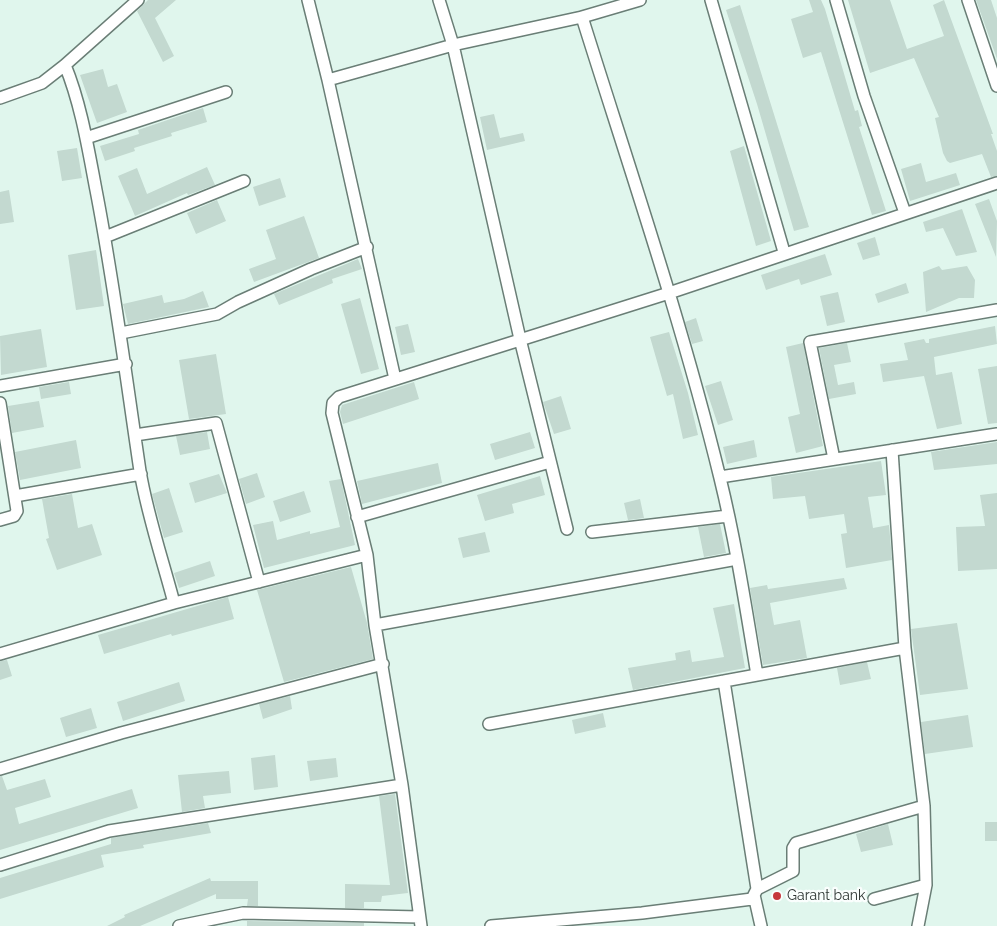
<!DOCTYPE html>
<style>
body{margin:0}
canvas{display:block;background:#e0f6ed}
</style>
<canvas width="997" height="926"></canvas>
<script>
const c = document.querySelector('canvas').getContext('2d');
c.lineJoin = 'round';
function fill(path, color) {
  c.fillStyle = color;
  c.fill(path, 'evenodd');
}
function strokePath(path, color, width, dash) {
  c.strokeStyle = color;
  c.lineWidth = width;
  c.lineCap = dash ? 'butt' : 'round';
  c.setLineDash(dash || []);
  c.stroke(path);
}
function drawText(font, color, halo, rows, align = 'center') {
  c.font = font + ' Raleway,sans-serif';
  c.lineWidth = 4.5;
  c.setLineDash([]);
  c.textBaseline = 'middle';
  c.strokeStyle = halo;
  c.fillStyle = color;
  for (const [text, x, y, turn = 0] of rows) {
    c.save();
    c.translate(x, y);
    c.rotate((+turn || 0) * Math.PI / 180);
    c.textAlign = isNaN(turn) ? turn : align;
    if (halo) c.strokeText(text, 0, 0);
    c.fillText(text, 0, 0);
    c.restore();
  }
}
fill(new Path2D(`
 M148 0H176L155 18 174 56 163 62 137 11Z
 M809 0H821L825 9 855 111 858 110 862 126 859 127 886 211 872 215 821 52 803 58 791 19 813 12Z
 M848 0H890L907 49 944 36 933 5 944 0 993 134H991L997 151V176L991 177 982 154 950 163 947 161 943 153 935 118 939 117 914 58 870 73Z
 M976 0H991L997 18V59Z
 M740 5 809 227 794 231 757 104 726 10Z
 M103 69 108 87 117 84 127 112 97 123 80 75Z
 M203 108 207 122 171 133 172 136 134 148 135 151 105 161 100 146 139 134 138 130Z
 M494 114 500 138 523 133 525 141 487 150 480 117Z
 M744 146 771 241 756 246 730 151Z
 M77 148 82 178 62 181 57 151Z
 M921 163 926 182 956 173 960 185 910 201 901 169Z
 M207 167 215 185 188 195 187 193 135 216 118 176 137 168 147 194Z
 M280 178 286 197 259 206 253 187Z
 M9 190 14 222 0 224V192Z
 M989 199 997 221 996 257 975 204Z
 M217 200 226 221 196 234 187 213Z
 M962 209 977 252 956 256 943 228 926 232 923 222Z
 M304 216 319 258 254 282 249 269 276 259 266 230Z
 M875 237 880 255 863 260 857 243Z
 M96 250 104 306 76 310 68 255Z
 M825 254 832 275 801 285 799 279 766 290 761 275Z
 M358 259 362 269 332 279 333 283 279 305 274 294Z
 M939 266 942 270 967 266 975 280 974 298H959L926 312 923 272Z
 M906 283 909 293 878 303 875 294Z
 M203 291 209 307 128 324 123 304 162 295 164 303 184 299Z
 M838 292 845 322 827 326 820 296Z
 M360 298 379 369 361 374 341 304Z
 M696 318 703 341 692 344 685 322Z
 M408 324 415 352 401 355 395 327Z
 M995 326 997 344 934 357 936 375 952 372 962 424 937 429 924 376 883 382 880 364 908 360 904 343 924 339 926 343H929V339Z
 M41 329 47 367 1 375 0 336Z
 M669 332 688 393 698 435 683 439 673 394 667 396 650 337Z
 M803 343 823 446 796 453 788 417 800 414 786 347Z
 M847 343 851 362 834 365 838 385 854 382 856 394 829 399 819 348Z
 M216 354 226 414 189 419 179 360Z
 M997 366V423L988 424 978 369Z
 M721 381 733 420 718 425 705 386Z
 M69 382 71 394 41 399 39 387Z
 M414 382 419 399 343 424 340 412 342 405Z
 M561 396 571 429 554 434 543 402Z
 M39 401 44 427 12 433 8 406Z
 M207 432 210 449 180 455 176 436Z
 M530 432 535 448 495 460 490 444Z
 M76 440 81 468 20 480 15 452Z
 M754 440 757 457 727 464 723 447Z
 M997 442V464L934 470 931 452Z
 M881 461 886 495 868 497 873 528 889 525 892 560 846 568 841 534 847 533 844 514 809 519 805 496 773 499 771 477Z
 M438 463 442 483 362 504 357 481Z
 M257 473 265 497 246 504 239 479Z
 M219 474 227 493 195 503 189 483Z
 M540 476 545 495 512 504 514 513 485 521 477 495Z
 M341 479 355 545 264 568 253 525 273 521 277 540 310 531V534L340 527 329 481Z
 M169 488 183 532 164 538 152 494Z
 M304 491 311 512 280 522 273 501Z
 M997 493V569L958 571 956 527 985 526 980 495Z
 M72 494 78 528 92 524 102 555 57 570 46 539 49 538 42 499Z
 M640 499 644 518 628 520 624 503Z
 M720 524 726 553 704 557 698 527Z
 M485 532 490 552 463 558 458 538Z
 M210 561 215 576 179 588 174 573Z
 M351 567 367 623 373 659 284 682 257 590Z
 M844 578 847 589 770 603 774 625 800 620 807 658 763 665 750 588 767 585 768 589Z
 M228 597 234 619 172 636 171 634 104 654 98 635Z
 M734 604 745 668 633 690 628 668 676 660 675 653 690 650 692 662 724 657 713 608Z
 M957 623 968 689 920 695 911 629Z
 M7 660 12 676 0 680V661Z
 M867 662 871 679 840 685 837 668Z
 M179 682 185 701 123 721 117 702Z
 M290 696 292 709 263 719 259 704Z
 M91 708 97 728 66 737 60 718Z
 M603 713 606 727 575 734 572 720Z
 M968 715 973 747 925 754 921 722Z
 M275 755 278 787 254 790 251 758Z
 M336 758 338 777 310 781 307 761Z
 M229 771 231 793 203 796 205 808 176 813 182 812 178 775Z
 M0 776H2L7 790 45 779 51 797 15 808 19 824 132 789 138 808 0 850Z
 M395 794 408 893 382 896 381 902H364V908H345V884L390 885 379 796Z
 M985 822H997V841H985Z
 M208 823 211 833 143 845 144 848 101 855 104 867 0 899V878L111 844V838Z
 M888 824 893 845 861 852 856 834Z
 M210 878 211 881H258V906H247L248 899H216V894L140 926H107L125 917 124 915Z
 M247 921 364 923V926H247Z`), '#c3d9d0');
const street = new Path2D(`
 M308 0 328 80 395 379
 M439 0 453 45 520 339 567 529
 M711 0 784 252
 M836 0 864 96 905 213
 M968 0 997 86
 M65 65 138 0
 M328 80 453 45 582 17 640 0
 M0 98 42 83 65 65C81 104 88 148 96 190 114 283 126 377 140 471 147 514 163 561 174 603
 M86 138 226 92
 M105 237 244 181
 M121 333 217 314 238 302 311 269 367 247
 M0 386 126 364
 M0 403 17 511 14 516 0 520
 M135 435 216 423 259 582
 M834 459 810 342 997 310
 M720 477 997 434
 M15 496 141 474
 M357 517 550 462
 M592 532 728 516
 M375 625 737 559
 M0 654 174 603 367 555
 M757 675 905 648 892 450
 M724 681 757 889
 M489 724 757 675C746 609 736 543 720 478 682 322 630 170 582 17
 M0 769 121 733 383 664
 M0 865 109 831 402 785
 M754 895 761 926
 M874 899 926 885 924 806 905 648
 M179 926 243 913 419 917
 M421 926 402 785 375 625 367 555 332 413 333 403 339 397 669 293 997 183
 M491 926 642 913 752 899 757 889 793 871V848L796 843 924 806
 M918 926 926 885`);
strokePath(street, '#6a7e76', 14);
strokePath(street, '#fff', 11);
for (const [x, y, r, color] of [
 [777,896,5,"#c6373b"]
]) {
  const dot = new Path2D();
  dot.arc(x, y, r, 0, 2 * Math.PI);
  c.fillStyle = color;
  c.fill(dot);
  strokePath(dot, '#fafefd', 2);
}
drawText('14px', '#2d3532', '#fafefd', [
 ["Garant bank",787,896]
], 'left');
</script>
